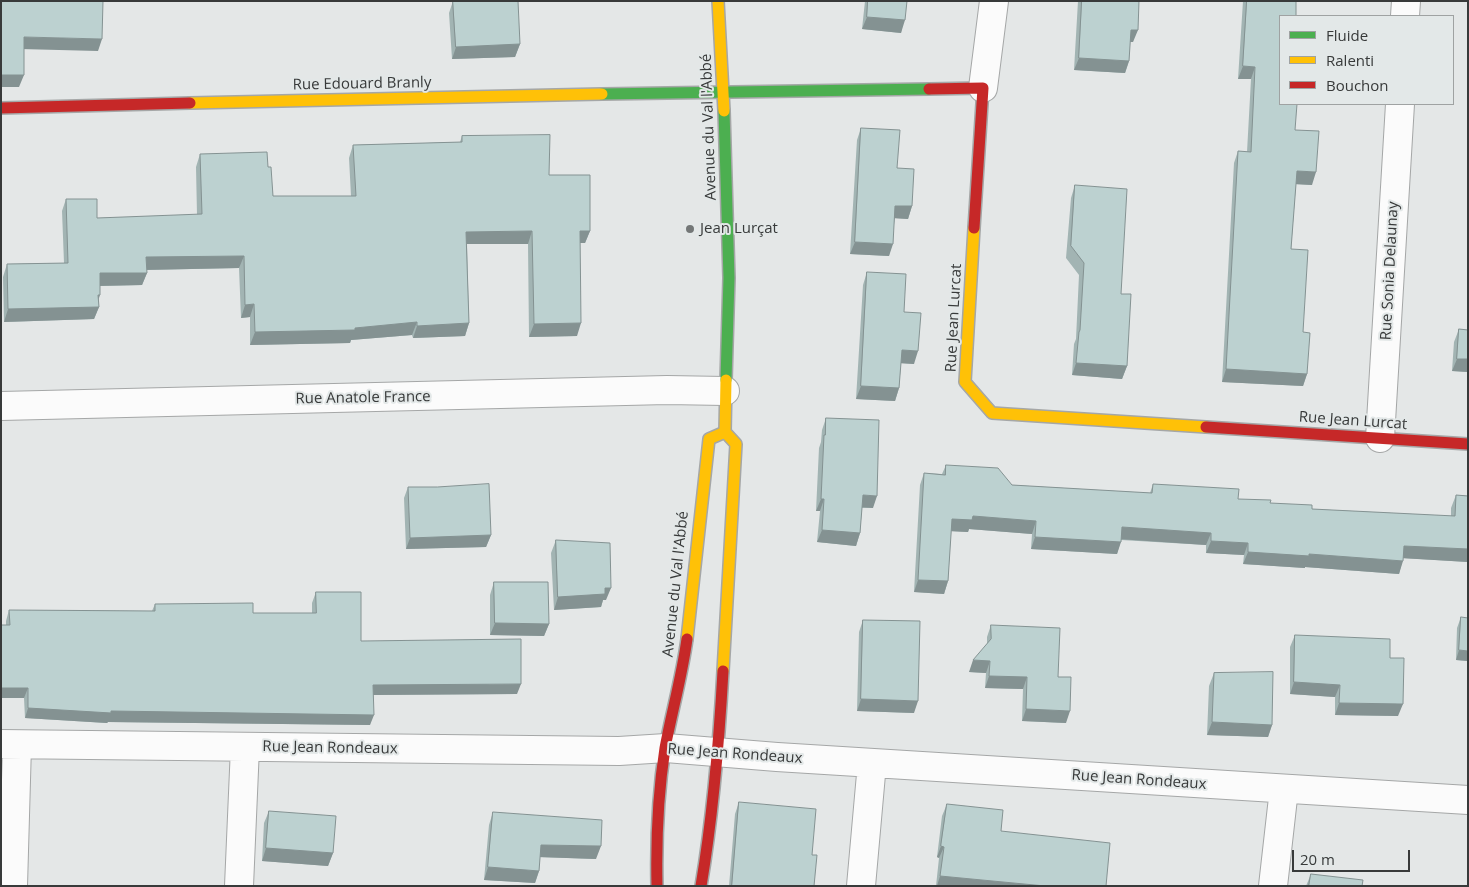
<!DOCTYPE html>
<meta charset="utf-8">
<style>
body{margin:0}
#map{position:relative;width:1469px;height:887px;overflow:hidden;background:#e4e7e7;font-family:"Open Sans",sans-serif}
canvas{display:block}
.frame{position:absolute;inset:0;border:2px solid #383a3a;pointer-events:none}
.legend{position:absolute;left:1279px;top:15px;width:175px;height:90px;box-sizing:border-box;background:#e3e8e8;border:1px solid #9fa2a2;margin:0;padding:6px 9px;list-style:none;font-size:15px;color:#383a3a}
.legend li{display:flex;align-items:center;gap:10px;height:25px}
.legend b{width:25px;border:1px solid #9fa2a2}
.scale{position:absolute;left:1292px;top:850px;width:118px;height:22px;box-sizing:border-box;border:2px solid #383a3a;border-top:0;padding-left:6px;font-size:15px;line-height:18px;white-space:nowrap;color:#383a3a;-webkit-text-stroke:4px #e3e8e8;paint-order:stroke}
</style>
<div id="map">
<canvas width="1469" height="887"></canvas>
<div class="frame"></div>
<ul class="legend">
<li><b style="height:6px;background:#4caf50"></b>Fluide</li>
<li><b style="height:6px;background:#ffc107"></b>Ralenti</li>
<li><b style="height:6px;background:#c62828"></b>Bouchon</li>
</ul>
<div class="scale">20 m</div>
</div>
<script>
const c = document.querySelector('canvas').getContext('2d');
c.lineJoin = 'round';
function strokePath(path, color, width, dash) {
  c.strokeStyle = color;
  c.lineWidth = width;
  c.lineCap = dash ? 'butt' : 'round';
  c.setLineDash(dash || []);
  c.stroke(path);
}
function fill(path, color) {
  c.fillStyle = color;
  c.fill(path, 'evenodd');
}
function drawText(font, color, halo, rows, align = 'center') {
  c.font = font + ' "Open Sans",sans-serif';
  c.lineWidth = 4;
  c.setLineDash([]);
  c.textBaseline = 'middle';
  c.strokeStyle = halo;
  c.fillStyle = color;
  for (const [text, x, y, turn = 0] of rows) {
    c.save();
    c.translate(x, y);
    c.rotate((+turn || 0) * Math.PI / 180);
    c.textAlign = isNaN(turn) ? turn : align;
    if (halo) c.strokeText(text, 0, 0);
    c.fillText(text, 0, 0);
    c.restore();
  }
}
const street = new Path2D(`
 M1405 16 1406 1
 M983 88 994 1
 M1 406 667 390 725 391
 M1380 438 1400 104
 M1 744 619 751 666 748 777 757 1468 800
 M13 886 17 745
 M239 886 245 747
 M861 886 872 763
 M1273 886 1284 789`);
const fast = new Path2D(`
 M602 94 929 89
 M724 111 729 278 726 380`);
const slow = new Path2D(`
 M718 1 724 111
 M190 103 602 94
 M974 228 965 382 992 413 1206 427
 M687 639 709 439 725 432
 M723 671 736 444 725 432 726 380`);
const jam = new Path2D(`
 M929 89 983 88 974 228
 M1 108 190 103
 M1206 427 1468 444
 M657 886C656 840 658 793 665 748 672 711 682 676 687 639
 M701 886C713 815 719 743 723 671`);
strokePath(street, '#a5a7a7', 30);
strokePath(fast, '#a5a7a7', 14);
strokePath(slow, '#a5a7a7', 14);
strokePath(jam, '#a5a7a7', 14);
strokePath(street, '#fbfbfb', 28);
strokePath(fast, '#4caf50', 11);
strokePath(slow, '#ffc107', 11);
strokePath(jam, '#c62828', 11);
fill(new Path2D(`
 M453 1 520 44 515 57 452 59 449 13Z
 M865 1H907L901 33 862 29Z
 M1078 1H1139L1133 42H1130L1129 61 1125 73 1074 70Z
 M1243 1H1296L1280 16 1295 130 1312 185 1296 184 1291 249 1303 332 1307 374 1303 386 1222 382 1234 163 1238 151 1247 152 1251 79H1238Z
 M861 128 897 168 912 206 908 219 895 218 889 256 850 254 857 140Z
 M462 136 549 175 590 231 585 243H580L577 336 529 337 528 244H467L469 323 465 336 413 338 412 335 351 340 350 343 250 345V317L241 318 239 268 146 270 147 273 142 285 100 286 98 300 99 307 94 319 4 322 3 277 7 264 64 263 62 211 66 199 97 218 197 215 196 167 200 154 268 167 273 196H351L349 158 353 145 460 142Z
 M1075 185 1121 294 1127 366 1122 379 1072 375 1074 344 1076 339 1079 275 1066 258 1071 198Z
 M867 272 904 312 914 364 901 363 899 388 895 401 856 399 863 285Z
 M1468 315V372L1452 371 1454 342 1459 329 1467 330Z
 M826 418 873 508H862L860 533 856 546 817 542 820 511H816L819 448 821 442 822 430Z
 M946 465 1012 485 1150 493 1153 484 1238 499 1312 509 1451 516V508L1456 495 1468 496V562L1403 558 1399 574 1305 567V568L1243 564 1244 555 1206 553V545L1121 540 1117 554 1031 549 1032 534 969 529 968 532 951 531 948 581 944 594 914 592 920 485 924 473 942 474Z
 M408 487 491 535 486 547 406 549 404 498Z
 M556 540 606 600H603L601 607 554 610 551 553Z
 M494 582 549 624 544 636 490 635V595Z
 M316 592 361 641 517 694 373 695 370 725 108 722 107 723 25 718 24 698H1V625H6V621L9 610 152 611 155 604 253 613H312V603Z
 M1461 617 1468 661 1456 660 1457 628Z
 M863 620 914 713 857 711 859 632Z
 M991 625 1058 677 1066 723 1022 721 1023 689 985 688 986 673 969 672 987 644V637Z
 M1295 635 1390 658 1398 716 1335 715V697L1290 694V647Z
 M1214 673 1272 725 1268 737 1207 735 1209 686Z
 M739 802 812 855 814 886H729L735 814Z
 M947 804 1001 831 1106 886H936L939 858 937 857 942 816Z
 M269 811 333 853 328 866 262 861 264 823Z
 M493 812 596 859 540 857 539 871 535 883 484 880 489 825Z
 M1311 874 1362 886H1306Z`), '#a2b4b3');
fill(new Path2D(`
 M867 17 905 20 901 33 862 29Z
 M1131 30H1138L1133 42H1127Z
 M24 37 102 39 98 51 20 49Z
 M520 44 515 57 452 59 456 47Z
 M1079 58 1129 61 1125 73 1074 70Z
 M1243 66 1255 67 1251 79H1238Z
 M1 75H24L19 87H1Z
 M1297 171 1316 172 1312 185 1293 184Z
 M895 206H912L908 219 891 218Z
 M532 231 528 244H462L466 232Z
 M580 231H590L585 243H576Z
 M855 242 893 244 889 256 850 254Z
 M244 256 239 268 141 270 146 257Z
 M100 273H147L142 285 95 286Z
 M100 295 96 307H99L94 319 4 322 8 309Z
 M254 304 250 317 241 318 245 305Z
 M417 322 412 335 351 340 350 343 250 345 255 332 355 328Z
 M469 323 465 336 413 338 417 326Z
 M581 323 577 336 529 337 534 324Z
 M902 350 918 351 914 364 897 363Z
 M1457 359H1468V372L1452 371Z
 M1076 363 1127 366 1122 379 1072 375Z
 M1226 369 1307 374 1303 386 1222 382Z
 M861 386 899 388 895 401 856 399Z
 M863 495 877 496 873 508 859 507Z
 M821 499H824L820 511H816Z
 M973 516 1036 521 1032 534 969 529 968 532 947 531 952 519Z
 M1122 527 1211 533 1206 545 1118 539Z
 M822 530 860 533 856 546 817 542Z
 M491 535 486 547 406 549 410 538Z
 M1035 537 1121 542 1117 554 1031 549Z
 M1211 541 1248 543 1244 555 1206 553Z
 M1404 546 1468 549V562L1400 558Z
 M1248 552 1309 554 1403 561 1399 574 1305 567V568L1243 564Z
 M918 580 948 581 944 594 914 592Z
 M605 588H611L606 600H603L601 607 554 610 558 597Z
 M495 623 549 624 544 636 490 635Z
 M1459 650 1468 651V661L1456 660Z
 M973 660 990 661 986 673 969 672Z
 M989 676 1027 677 1023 689 985 688Z
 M1294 682 1340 685 1335 697 1290 694Z
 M521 684 517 694 370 695 373 685Z
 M1 688H28L24 698H1Z
 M861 699 918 701 914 713 857 711Z
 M1339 703 1403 704 1398 716 1335 715Z
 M28 708 374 715 370 725 108 722 107 723 25 718Z
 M1026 709 1070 711 1066 723 1022 721Z
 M1212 722 1272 725 1268 737 1207 735Z
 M541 845 601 846 596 859 537 857Z
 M941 846 944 847 939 858 937 857Z
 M266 848 333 853 328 866 262 861Z
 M488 867 539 871 535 883 484 880Z
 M940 876 1045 886H937Z`), '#849292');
const building = new Path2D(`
 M1 1H103L102 39 24 37V75H1Z
 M453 1H518L520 44 456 47Z
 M868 1H907L905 20 867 17Z
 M1082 1H1139L1138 30H1131L1129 61 1079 58Z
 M1247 1H1296V16H1280V104H1297L1295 130 1319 131 1316 172 1297 171 1291 249 1308 250 1303 332 1310 333 1307 374 1226 369 1238 151 1251 152 1255 67 1243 66Z
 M861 128 900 130 897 168 914 169 912 206H895L893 244 855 242Z
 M550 135 549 175H590V231H580L581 323 534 324 532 231 466 232 469 323 417 326V322L355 328V330L255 332 254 304 245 305 244 256 146 257 147 273H100V295H98L99 307 8 309 7 264 68 263 66 199H97V218L202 214 200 154 267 152 268 167H271L273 196H356L353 145 462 142V136Z
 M1075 185 1127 189 1121 294H1131L1127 366 1076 363 1079 332 1080 330 1084 263 1071 246Z
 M867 272 906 274 904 312 921 313 918 351 902 350 899 388 861 386Z
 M1459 329 1468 330V359H1457Z
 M826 418 879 420 877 496 863 495 860 533 822 530 824 499H821L824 435H825Z
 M946 465 998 468 1012 485 1152 493 1153 484 1239 489 1238 499 1271 500 1270 503 1312 505V509L1455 516 1456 495 1468 496V549L1404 546 1403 561 1309 554V556L1248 552V543L1211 541V533L1122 527 1121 542 1035 537 1036 521 973 516 972 520 952 519 948 581 918 580 924 473 945 475Z
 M489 484 491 535 410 538 408 487H437Z
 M556 540 610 543 611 588H605V594L558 597Z
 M494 582H548L549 624 495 623Z
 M316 592H361V641L521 639V684L373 685 374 715 111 711V713L28 708V688H1V625H10L9 610 155 611V604L253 603V613H316Z
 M1461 617 1468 618V651L1459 650Z
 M863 620 920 621 918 701 861 699Z
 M991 625 1060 628 1058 677H1071L1070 711 1026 709 1027 677 989 676 990 661 973 660 991 639Z
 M1295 635 1390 639V658H1404L1403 704 1339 703 1340 685 1294 682Z
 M1273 672 1272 725 1212 722 1214 673Z
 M739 802 816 809 812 855H817L814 886H732Z
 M947 804 1003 810 1001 831 1110 843 1106 886H1045L940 876 944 847 941 846Z
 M269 811 336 816 333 853 266 848Z
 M493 812 602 820 601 846 541 845 539 871 488 867Z
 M1311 874 1363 880 1362 886H1309Z`);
fill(building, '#bcd1d0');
strokePath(building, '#849292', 1);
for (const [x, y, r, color] of [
 [690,229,5,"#747777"]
]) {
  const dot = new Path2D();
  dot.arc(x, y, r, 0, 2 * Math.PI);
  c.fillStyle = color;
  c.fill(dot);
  strokePath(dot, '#e3e8e8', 2);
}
drawText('15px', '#383a3a', '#e3e8e8', [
 ["Rue Edouard Branly",362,84,-1],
 ["Avenue du Val l'Abbé",709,127,-92],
 ["Rue Sonia Delaunay",1390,271,-87],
 ["Rue Jean Lurcat",954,318,-87],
 ["Rue Anatole France",363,398,-1],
 ["Rue Jean Lurcat",1353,421,4],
 ["Avenue du Val l'Abbé",676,584,-84],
 ["Rue Jean Rondeaux",330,748,1],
 ["Rue Jean Rondeaux",735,754,4],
 ["Rue Jean Rondeaux",1139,780,4]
]);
drawText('15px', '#383a3a', '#e3e8e8', [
 ["Jean Lurçat",700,229]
], 'left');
</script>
